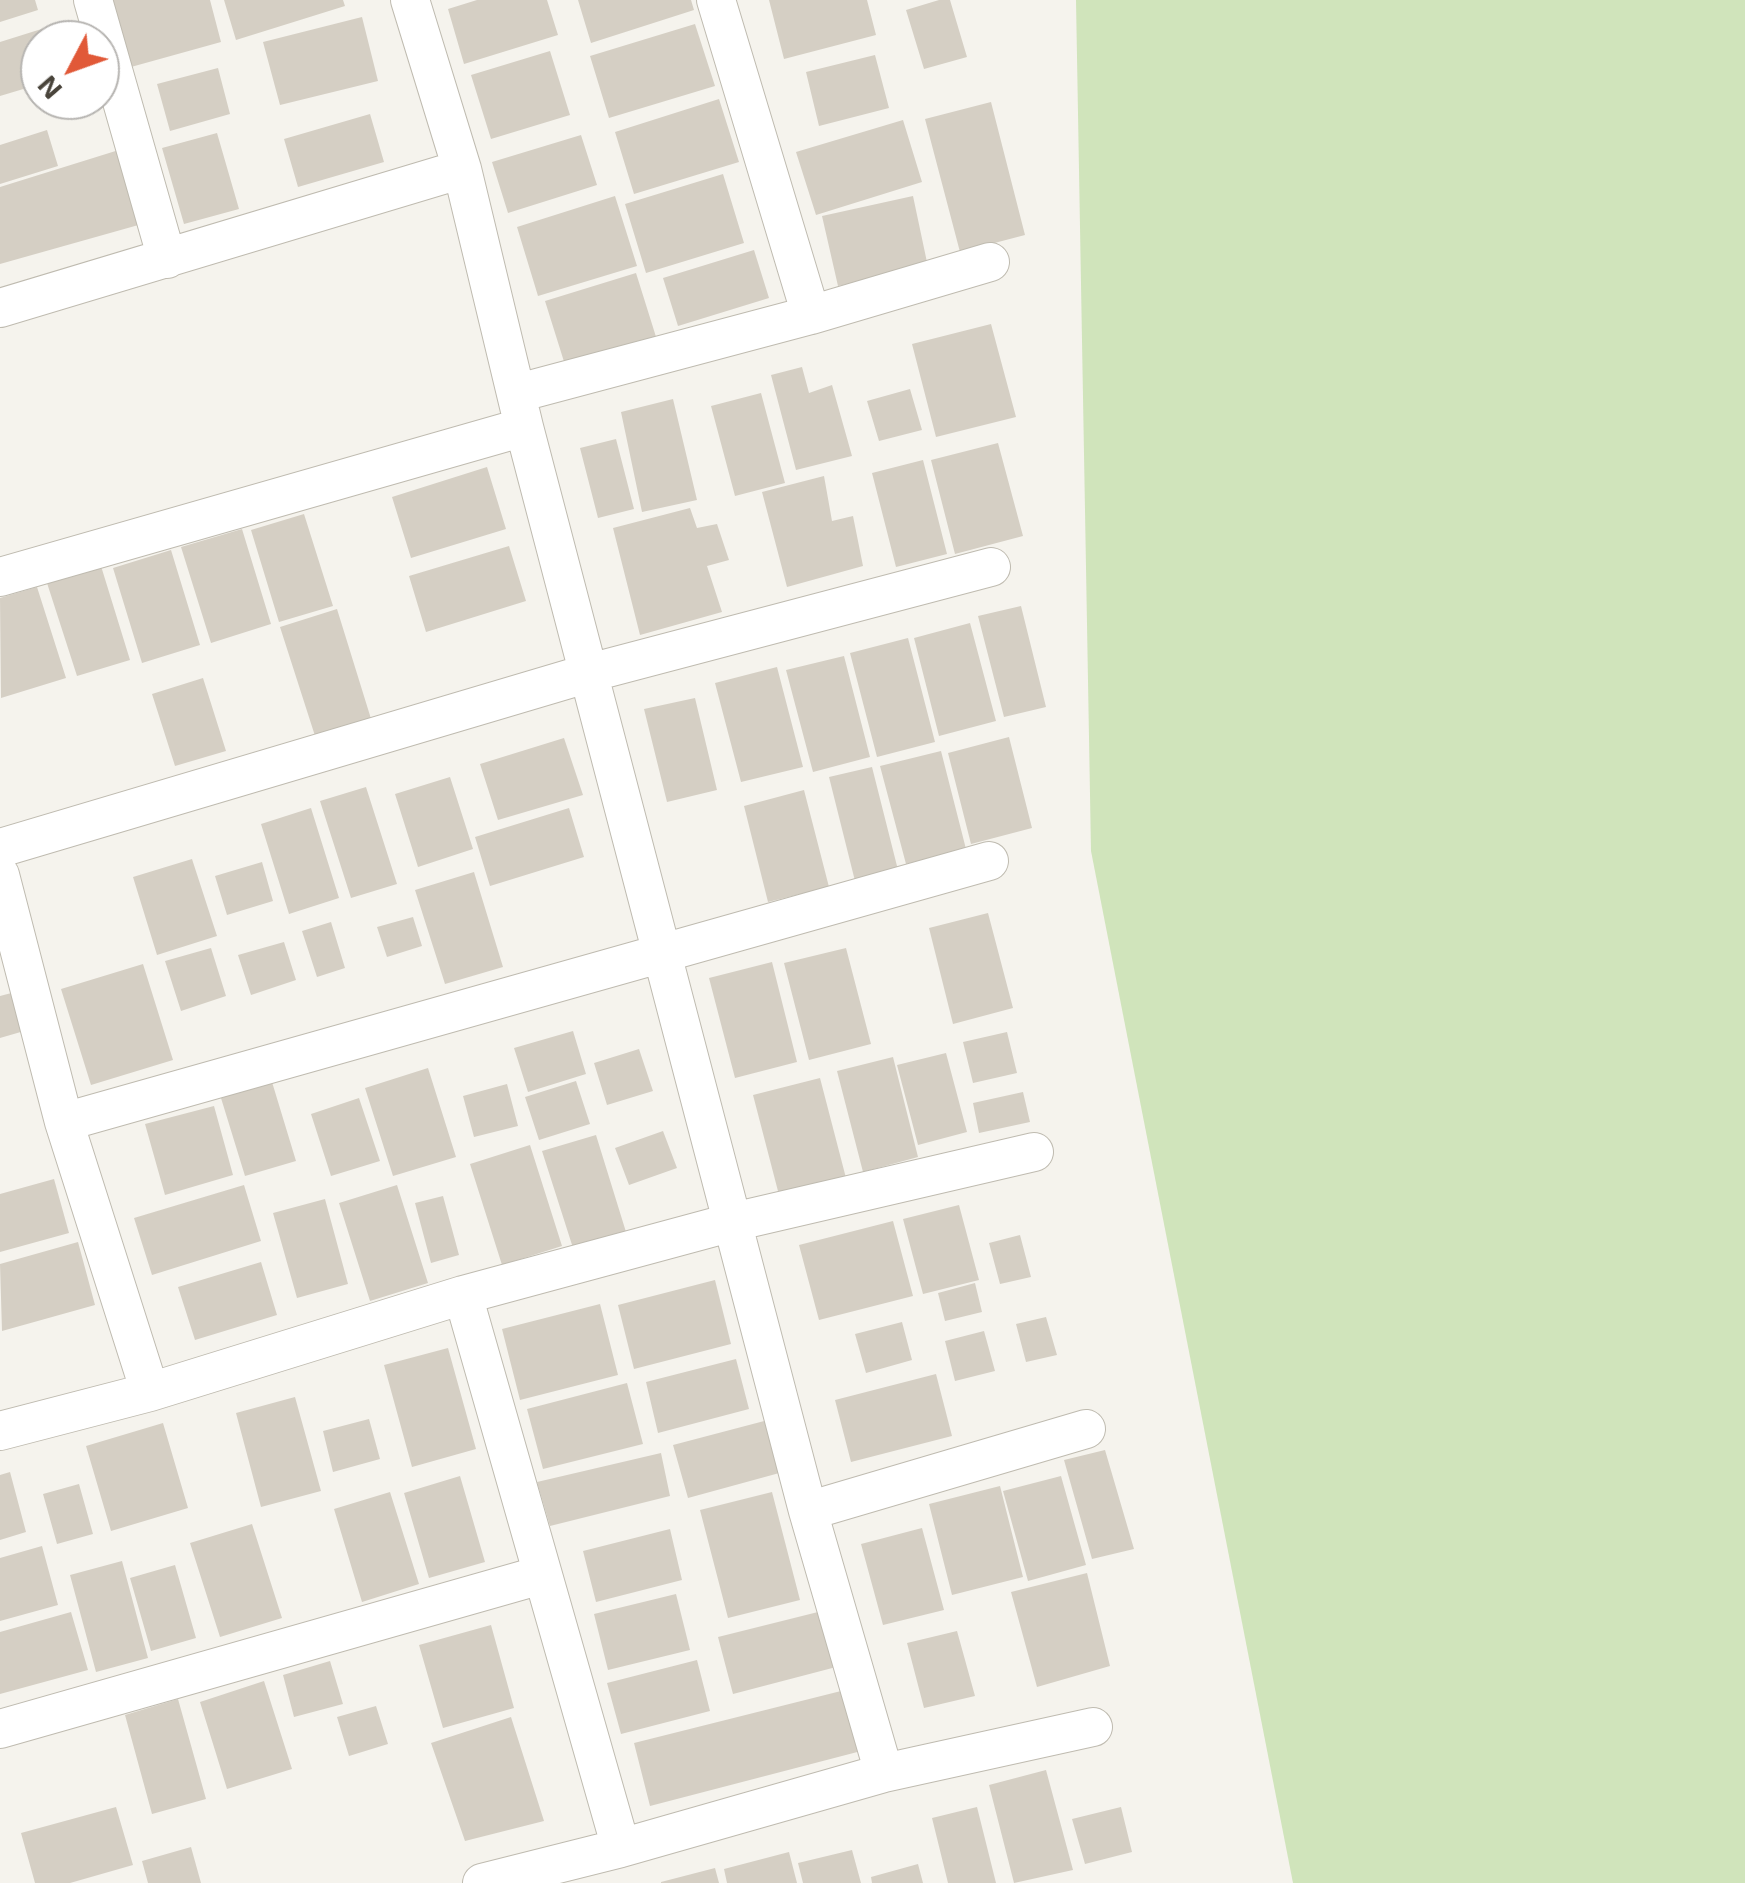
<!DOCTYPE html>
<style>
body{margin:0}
#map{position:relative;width:1745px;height:1883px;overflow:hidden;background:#f5f3ed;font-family:"Exo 2",sans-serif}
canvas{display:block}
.north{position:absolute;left:20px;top:20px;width:100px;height:100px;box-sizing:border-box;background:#fff;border:2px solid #b6b4b1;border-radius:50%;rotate:229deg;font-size:28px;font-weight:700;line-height:40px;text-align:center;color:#49443b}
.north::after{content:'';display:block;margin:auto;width:35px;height:45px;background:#e15938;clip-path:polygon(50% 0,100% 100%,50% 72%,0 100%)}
</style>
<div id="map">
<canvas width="1745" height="1883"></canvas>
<div class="north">N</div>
</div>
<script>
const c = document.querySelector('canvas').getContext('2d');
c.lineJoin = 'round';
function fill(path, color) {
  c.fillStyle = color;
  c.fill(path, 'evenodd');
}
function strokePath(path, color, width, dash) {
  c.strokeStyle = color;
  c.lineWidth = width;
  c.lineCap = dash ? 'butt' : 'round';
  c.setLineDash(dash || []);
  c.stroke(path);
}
fill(new Path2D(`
 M1076 0H1745V1883H1293L1091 851Z`), '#d0e4bb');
fill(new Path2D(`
 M0 0H35L38 10 0 22Z
 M112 0H210L221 42 131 67Z
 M224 0H343L345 6 236 40Z
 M477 0H547L558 35 464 64 448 9Z
 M578 0H691L694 10 591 43Z
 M769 0H867L876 35 784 59Z
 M939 0H950L967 57 924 69 906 10Z
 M362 17 378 81 280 105 263 42Z
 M67 21 73 40H40V84L0 96V42Z
 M695 24 715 86 609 118 590 56Z
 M550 51 570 115 491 139 471 75Z
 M875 55 889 108 819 126 806 72Z
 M218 68 230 114 170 131 157 84Z
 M719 99 739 162 634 194 615 132Z
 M991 102 1025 235 960 252 925 119Z
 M370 114 384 162 298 187 284 139Z
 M903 120 922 182 816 215 796 152Z
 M47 130 58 166 0 184V145Z
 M217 133 239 209 184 224 162 148Z
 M581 135 597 185 508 213 492 162Z
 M122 149 142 224 0 264V187Z
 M723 174 744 243 646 273 625 204Z
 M615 196 637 266 538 296 517 227Z
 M913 196 928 267 838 286 822 216Z
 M754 250 769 298 678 326 663 278Z
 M636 273 657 340 566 368 545 301Z
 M991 324 1016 417 936 437 912 344Z
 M802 367 809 393 832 385 852 456 796 470 771 375Z
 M910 389 922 430 879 441 867 401Z
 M761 393 785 483 735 496 711 406Z
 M673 399 697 500 642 512 621 412Z
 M616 439 634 509 598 518 580 448Z
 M998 443 1023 536 955 554 931 460Z
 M923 460 947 554 896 567 872 473Z
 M487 467 506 529 411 558 392 497Z
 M824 476 832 521 853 516 863 566 787 587 762 492Z
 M690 508 697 528 717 524 729 560 707 566 722 612 640 635 613 528Z
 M304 514 333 606 279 622 251 530Z
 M242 529 271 624 211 643 181 547Z
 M509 546 526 601 426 632 409 576Z
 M171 550 200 645 142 663 113 568Z
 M101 566 130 660 77 676 47 583Z
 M37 587 66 678 1 698 0 598Z
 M1021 606 1046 707 1004 717 978 616Z
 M337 609 372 722 316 739 280 627Z
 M970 623 996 721 939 736 914 638Z
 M908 638 935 742 877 757 850 653Z
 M844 656 870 757 813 772 786 670Z
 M777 667 803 767 741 782 715 683Z
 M203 678 226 751 175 766 152 694Z
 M695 698 717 790 667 802 644 709Z
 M1009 737 1032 828 971 844 948 753Z
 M564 738 583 795 498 820 480 764Z
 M941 751 966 849 906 864 880 766Z
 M872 767 898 870 855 881 829 777Z
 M450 777 473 849 418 867 395 794Z
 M366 787 397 884 351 898 320 801Z
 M804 790 829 887 768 902 744 806Z
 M311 808 339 898 289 914 261 824Z
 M569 808 584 857 490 886 475 837Z
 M192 859 217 936 157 955 133 877Z
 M262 862 273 901 227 915 215 876Z
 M474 872 503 967 445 984 415 890Z
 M988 913 1013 1008 953 1024 929 928Z
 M413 917 422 946 387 957 377 927Z
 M331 922 345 968 317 977 302 931Z
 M284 942 296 980 251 995 238 955Z
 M211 948 226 996 181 1011 165 961Z
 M846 948 871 1044 809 1060 784 963Z
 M772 962 797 1062 735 1078 709 978Z
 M143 964 173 1060 91 1085 61 989Z
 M19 991 31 1029 0 1038V996Z
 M573 1031 586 1074 528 1092 514 1048Z
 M1007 1032 1017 1073 973 1083 963 1042Z
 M639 1049 653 1091 607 1105 594 1063Z
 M946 1053 967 1132 918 1145 897 1065Z
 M893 1057 918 1157 863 1172 837 1071Z
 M428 1068 456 1157 393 1176 365 1088Z
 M820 1078 846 1178 779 1195 753 1095Z
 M576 1081 590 1124 539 1140 525 1097Z
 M272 1082 296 1161 245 1176 221 1098Z
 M507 1084 518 1126 474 1137 463 1096Z
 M1023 1092 1030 1122 979 1133 973 1103Z
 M359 1098 380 1161 331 1176 311 1114Z
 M214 1106 233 1175 165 1195 145 1124Z
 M663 1131 677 1168 629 1185 615 1148Z
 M596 1135 626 1232 573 1248 542 1151Z
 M530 1145 562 1246 502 1265 470 1164Z
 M54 1179 69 1233 0 1252V1194Z
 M244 1185 261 1241 152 1275 134 1218Z
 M397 1185 428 1283 370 1301 339 1203Z
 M443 1196 459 1255 431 1263 415 1203Z
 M325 1199 348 1284 297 1298 273 1213Z
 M959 1205 979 1280 923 1294 903 1219Z
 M893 1221 913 1296 819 1320 799 1245Z
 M1020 1235 1031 1277 1000 1284 989 1243Z
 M78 1242 95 1305 2 1331 0 1264Z
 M261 1262 277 1315 195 1340 178 1287Z
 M715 1280 731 1344 634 1369 618 1305Z
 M975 1283 982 1312 945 1321 938 1293Z
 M600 1304 618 1375 520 1400 502 1329Z
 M1046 1317 1057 1355 1026 1362 1016 1324Z
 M902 1322 912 1360 866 1373 855 1334Z
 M984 1331 995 1371 955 1381 945 1341Z
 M448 1348 476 1449 412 1467 384 1365Z
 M736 1359 749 1409 658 1433 646 1382Z
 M936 1374 952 1436 851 1462 835 1400Z
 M627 1383 643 1444 543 1469 527 1409Z
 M295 1397 321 1491 261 1507 236 1413Z
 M369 1419 380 1459 333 1472 323 1431Z
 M768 1420 783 1472 688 1498 673 1445Z
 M163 1423 188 1508 111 1531 86 1446Z
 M1105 1450 1134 1549 1092 1559 1064 1460Z
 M661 1453 670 1496 550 1526 537 1482Z
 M10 1472 26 1532 0 1540V1475Z
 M460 1476 485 1562 429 1578 404 1493Z
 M1061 1476 1086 1565 1028 1581 1003 1491Z
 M79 1484 93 1534 57 1544 43 1494Z
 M1000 1486 1023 1577 952 1595 929 1504Z
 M390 1492 419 1584 362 1602 334 1509Z
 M772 1492 800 1600 728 1618 700 1510Z
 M252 1524 282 1618 220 1637 190 1543Z
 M922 1528 944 1610 883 1625 861 1544Z
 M670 1529 682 1580 596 1602 583 1551Z
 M42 1546 58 1605 0 1621V1558Z
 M122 1561 148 1658 96 1672 70 1575Z
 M175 1565 196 1638 151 1651 130 1578Z
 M1087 1573 1110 1666 1037 1687 1011 1592Z
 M676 1594 690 1650 608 1670 594 1614Z
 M826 1610 840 1666 733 1694 718 1637Z
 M71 1612 88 1670 0 1694V1632Z
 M491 1625 514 1708 443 1728 419 1645Z
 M957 1631 975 1696 924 1708 907 1643Z
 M697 1660 710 1711 621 1734 607 1683Z
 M330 1661 343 1704 294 1717 283 1675Z
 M264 1681 292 1769 227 1789 200 1702Z
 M849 1689 865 1750 650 1806 634 1743Z
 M178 1699 206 1799 152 1814 125 1715Z
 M376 1706 388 1744 349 1756 337 1717Z
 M511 1717 544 1821 465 1841 431 1743Z
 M1046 1770 1073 1870 1014 1883 989 1785Z
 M116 1807 133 1865 70 1883H35L21 1833Z
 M977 1807 996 1883H948L932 1818Z
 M1121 1807 1132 1852 1085 1864 1072 1819Z
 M191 1847 201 1883H148L142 1861Z
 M852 1850 861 1883H803L798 1863Z
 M789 1852 797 1883H727L724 1869Z
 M918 1864 923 1883H872L871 1877Z
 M715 1868 719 1883H661V1882Z`), '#d5cfc4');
const minor = new Path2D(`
 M93 0 167 259
 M410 0 462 169 524 427 808 1511 884 1773
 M716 0 811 315
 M0 308 462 169
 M518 393 811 315 990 262
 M0 577 524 427
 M0 848 589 673 991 567
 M0 875 64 1122 150 1392
 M64 1122 989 861
 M463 1295 621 1848
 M0 1431 150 1392 463 1295 733 1222 1034 1152
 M808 1511 1086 1429
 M0 1729 541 1575
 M482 1883 621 1848 884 1773 1093 1727`);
strokePath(minor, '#bfbbb0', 40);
strokePath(minor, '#fff', 38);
</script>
